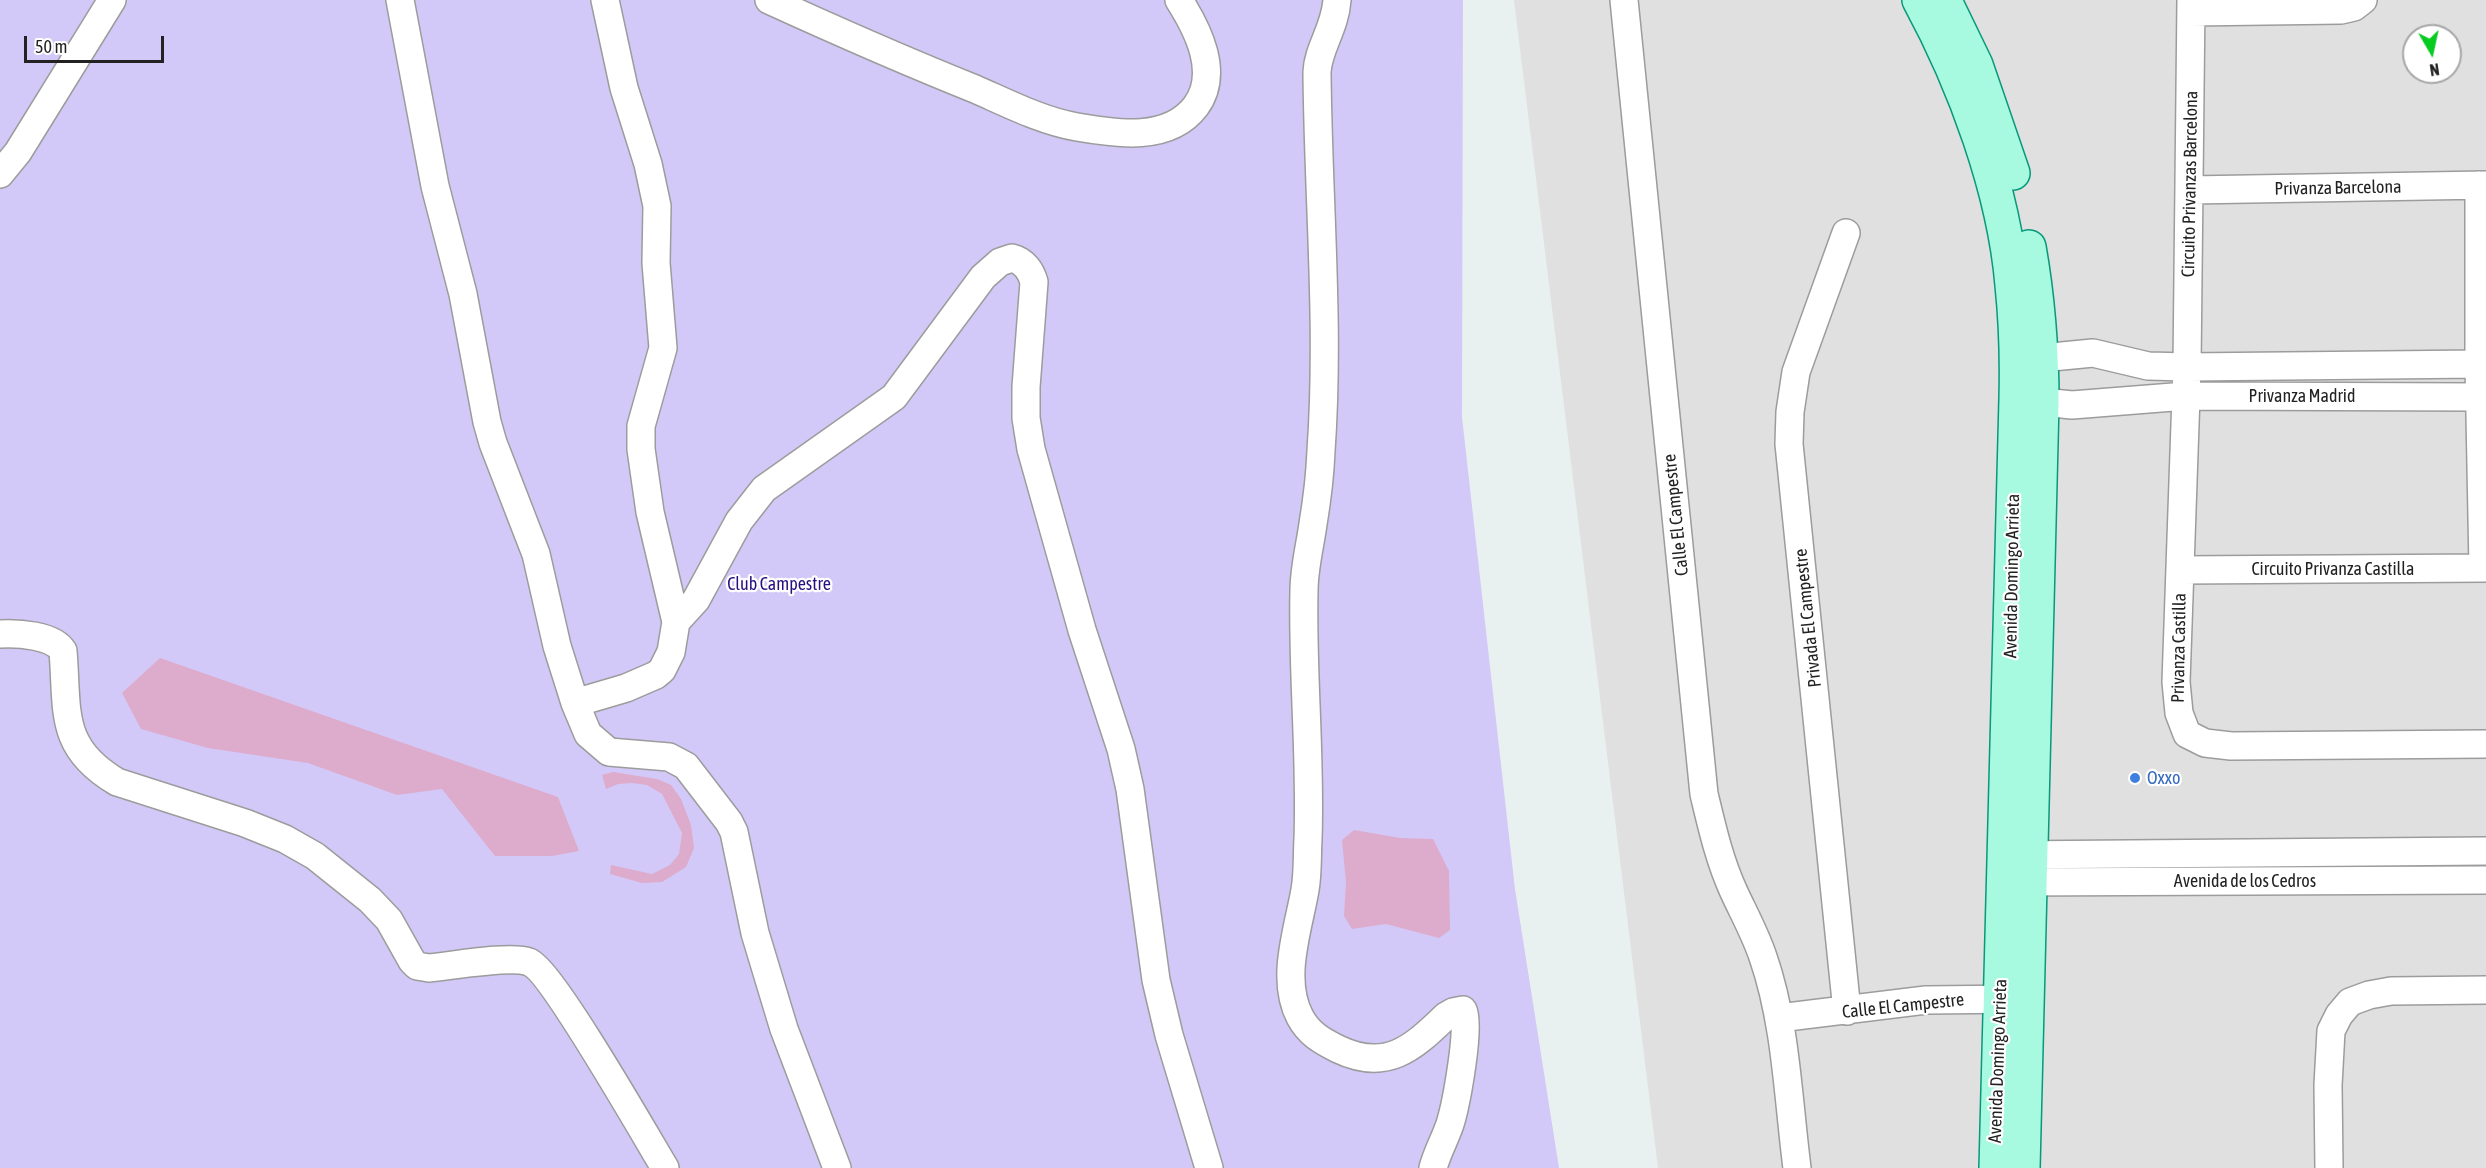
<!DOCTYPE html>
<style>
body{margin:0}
#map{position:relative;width:2486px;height:1168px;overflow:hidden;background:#e9f1f0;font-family:"Asap Condensed",sans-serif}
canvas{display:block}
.north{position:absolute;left:2402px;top:24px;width:60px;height:60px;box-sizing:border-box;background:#fff;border:2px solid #a7a7a7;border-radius:50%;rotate:171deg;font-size:16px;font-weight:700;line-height:24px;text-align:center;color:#222}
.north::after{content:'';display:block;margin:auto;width:21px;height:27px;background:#08cb21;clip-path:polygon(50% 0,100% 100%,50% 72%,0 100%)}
.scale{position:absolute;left:24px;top:36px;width:140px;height:27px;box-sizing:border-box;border:3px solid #222;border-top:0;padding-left:8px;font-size:18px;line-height:21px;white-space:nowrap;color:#222;-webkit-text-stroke:4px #fff;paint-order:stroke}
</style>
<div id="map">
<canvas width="2486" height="1168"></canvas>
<div class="north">N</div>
<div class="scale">50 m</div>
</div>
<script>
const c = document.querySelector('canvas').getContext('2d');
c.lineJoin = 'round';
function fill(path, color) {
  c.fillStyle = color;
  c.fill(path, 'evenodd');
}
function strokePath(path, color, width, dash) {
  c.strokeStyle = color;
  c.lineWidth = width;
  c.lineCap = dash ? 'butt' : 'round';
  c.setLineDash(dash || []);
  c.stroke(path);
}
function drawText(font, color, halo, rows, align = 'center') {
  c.font = font + ' "Asap Condensed",sans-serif';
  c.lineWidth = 4.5;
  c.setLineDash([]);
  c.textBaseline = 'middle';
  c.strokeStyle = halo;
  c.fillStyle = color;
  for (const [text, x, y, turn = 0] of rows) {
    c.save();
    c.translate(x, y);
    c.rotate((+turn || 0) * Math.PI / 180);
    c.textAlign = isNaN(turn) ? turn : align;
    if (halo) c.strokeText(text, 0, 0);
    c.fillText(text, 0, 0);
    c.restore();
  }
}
fill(new Path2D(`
 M1514 0H2486V1168H1658ZM2414 36H2450V72H2414Z`), '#dfe0df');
fill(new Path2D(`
 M0 0H1463L1462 417 1515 889 1559 1168H0Z`), '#d3c9f8');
fill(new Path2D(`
 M160 658 558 797 579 851 552 856H495L442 789 397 795 308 763 208 748 141 729 122 693Z
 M613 772 657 779 671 785 681 799 691 825 694 848 686 867 662 882 642 883 610 874 611 865 652 874 670 865 679 854 682 833 662 794 647 785 632 783 618 784 606 789 602 775Z
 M1354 830 1400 838 1433 839 1449 871 1450 930 1439 938 1386 924 1352 929 1344 916 1346 882 1342 840Z`), '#ddabcb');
const minor = new Path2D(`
 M400 0 435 186 463 294 487 422 493 443 536 554 557 646 575 703 588 734 609 752 669 757 686 766 729 822 734 832 755 933 784 1029 837 1168
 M769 0C837 31 905 61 975 89 1007 103 1042 121 1077 127 1117 134 1169 142 1196 106 1220 73 1198 30 1179 0
 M1337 0C1335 29 1318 48 1317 72 1318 198 1330 324 1321 451 1320 475 1317 500 1313 524 1310 546 1304 568 1304 591 1302 673 1311 756 1308 839 1307 856 1308 873 1305 890 1298 930 1280 979 1300 1017 1309 1034 1322 1041 1338 1049 1386 1072 1412 1049 1446 1016L1453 1012 1463 1010C1471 1025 1456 1105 1450 1124 1445 1139 1437 1153 1433 1168
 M1624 0 1704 794C1712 827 1719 859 1733 890 1743 912 1755 933 1763 957 1786 1023 1788 1098 1797 1168
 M2191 0 2187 367 2176 682 2179 713 2187 734 2205 743 2231 746 2486 744
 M2191 12 2341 10 2354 7 2363 0
 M0 174 18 152 112 0
 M2479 185V364L2483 568
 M2190 190 2486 185
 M1846 233 1796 372 1790 412 1789 444 1847 1011
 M2021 360 2093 353 2148 366 2187 367 2479 364
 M2023 400 2072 405 2186 396 2480 397
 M2181 570 2486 568
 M676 622 696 600 739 521 764 489 894 397 983 277 1000 262 1012 258C1024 261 1031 271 1034 282L1026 387V418L1031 449 1082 630 1121 749 1130 789 1156 980 1169 1035 1209 1168
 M0 634C18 633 53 635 63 651 68 711 58 747 117 782L245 823 285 839 315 856 370 900 389 920 412 961 417 966 429 968C451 966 511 955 529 962 551 970 647 1138 665 1168
 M575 703 626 688 656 675 662 670 671 652 676 622 650 512 641 449V426L663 348 656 263 657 206 648 164 624 88 605 0
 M2010 855 2486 851
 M2011 882 2486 880
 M1779 1018 1926 1000 2021 999
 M2329 1168 2328 1085 2331 1031 2339 1015 2350 1002 2369 995 2391 991 2486 990`);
const major = new Path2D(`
 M1919 0C1964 83 2004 190 2012 285 2016 323 2017 361 2016 399L1996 1168
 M1945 1 1976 65 2013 173
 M2023 1168 2042 402C2042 350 2038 298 2029 247`);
strokePath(minor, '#9c9c9c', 30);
strokePath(major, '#06997b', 36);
strokePath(minor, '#fff', 27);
strokePath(major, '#a7f9e0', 33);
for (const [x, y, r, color] of [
 [2135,778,6,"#3f7fe0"]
]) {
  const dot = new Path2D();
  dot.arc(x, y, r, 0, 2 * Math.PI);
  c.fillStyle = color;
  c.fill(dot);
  strokePath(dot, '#fff', 2);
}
drawText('18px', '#222', '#fff', [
 ["Circuito Privanzas Barcelona",2190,184,-89],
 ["Privanza Barcelona",2338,188,-1],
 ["Privanza Madrid",2302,396],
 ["Calle El Campestre",1676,515,-96],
 ["Circuito Privanza Castilla",2333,569],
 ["Avenida Domingo Arrieta",2012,576,-89],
 ["Privada El Campestre",1808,618,-96],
 ["Privanza Castilla",2179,648,-89],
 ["Avenida de los Cedros",2245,881],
 ["Calle El Campestre",1903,1006,-6],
 ["Avenida Domingo Arrieta",1998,1061,-88]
]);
drawText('18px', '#28117f', '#fff', [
 ["Club Campestre",779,584]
]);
drawText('18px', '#366cbe', '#fff', [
 ["Oxxo",2147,778]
], 'left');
</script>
